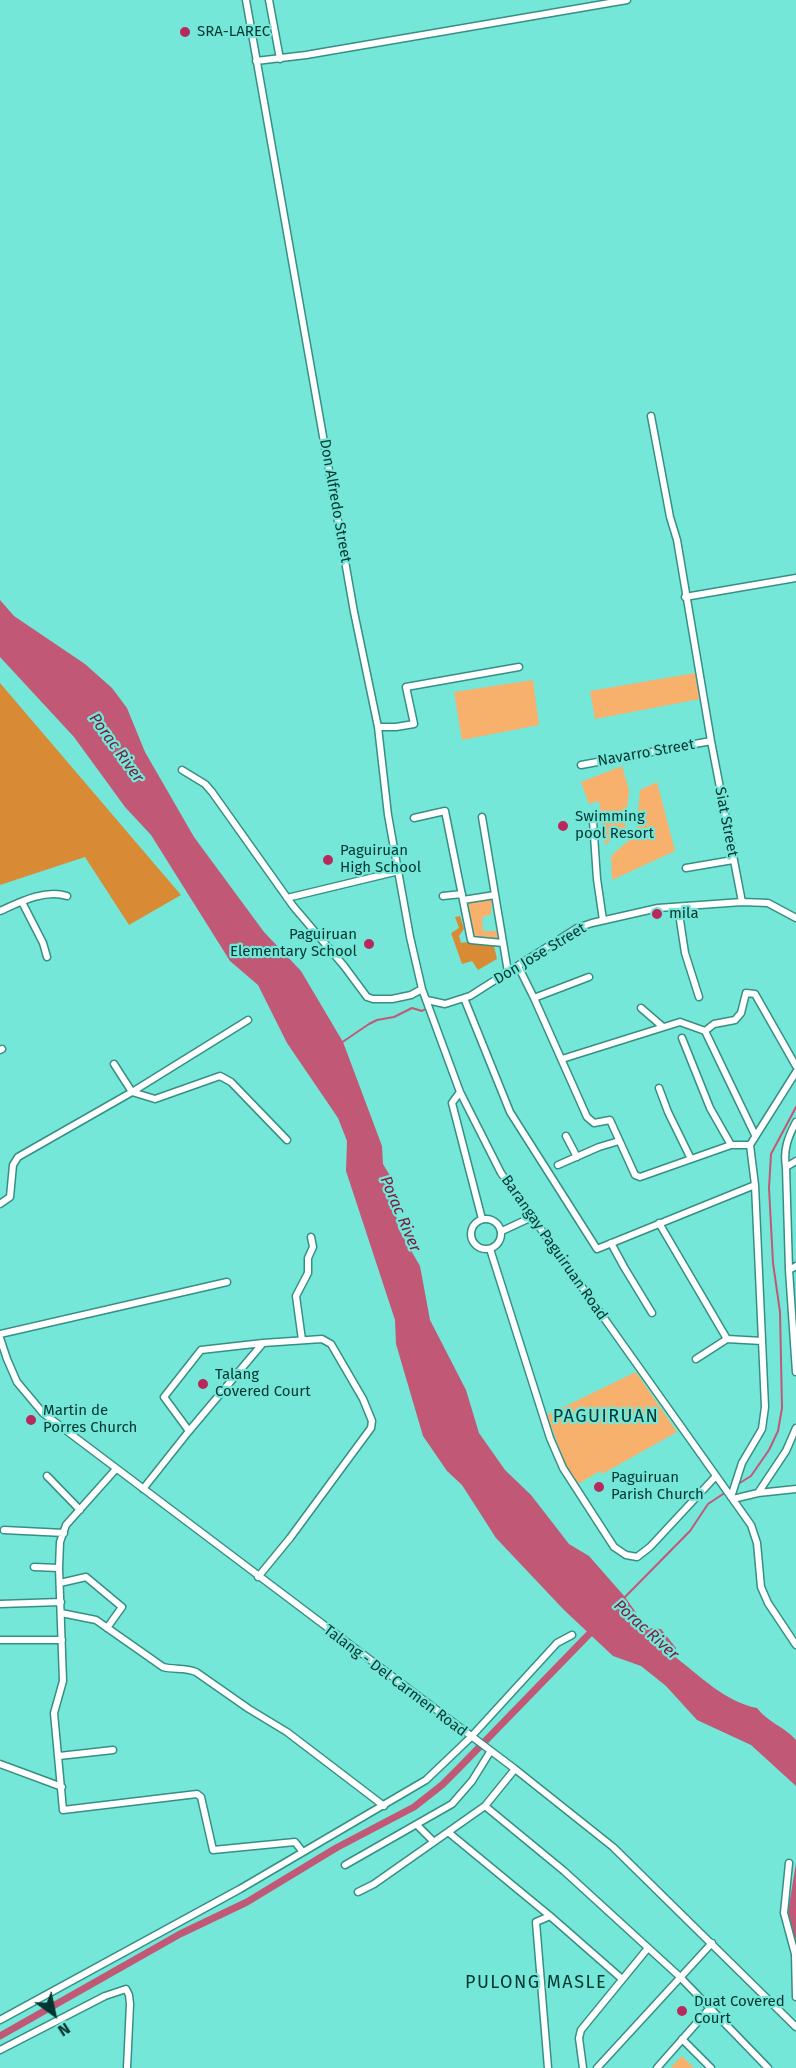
<!DOCTYPE html>
<style>
body{margin:0}
#map{position:relative;width:796px;height:2068px;overflow:hidden;background:#75e7d9;font-family:"Fira Sans",sans-serif}
canvas{display:block}
.north{position:absolute;left:24px;top:1984px;width:60px;height:60px;-webkit-text-stroke:4px #75e7d9;paint-order:stroke;rotate:147deg;font-size:16px;font-weight:700;line-height:24px;text-align:center;color:#003631}
.north::after{content:'';display:block;margin:auto;width:21px;height:27px;background:#003631;clip-path:polygon(50% 0,100% 100%,50% 72%,0 100%)}
</style>
<div id="map">
<canvas width="796" height="2068"></canvas>
<div class="north">N</div>
</div>
<script>
const c = document.querySelector('canvas').getContext('2d');
c.lineJoin = 'round';
function fill(path, color) {
  c.fillStyle = color;
  c.fill(path, 'evenodd');
}
function strokePath(path, color, width, dash) {
  c.strokeStyle = color;
  c.lineWidth = width;
  c.lineCap = dash ? 'butt' : 'round';
  c.setLineDash(dash || []);
  c.stroke(path);
}
function drawText(font, color, halo, rows, align = 'center') {
  c.font = font + ' "Fira Sans",sans-serif';
  c.lineWidth = 4.5;
  c.setLineDash([]);
  c.textBaseline = 'middle';
  c.strokeStyle = halo;
  c.fillStyle = color;
  for (const [text, x, y, turn = 0] of rows) {
    c.save();
    c.translate(x, y);
    c.rotate((+turn || 0) * Math.PI / 180);
    c.textAlign = isNaN(turn) ? turn : align;
    if (halo) c.strokeText(text, 0, 0);
    c.fillText(text, 0, 0);
    c.restore();
  }
}
fill(new Path2D(`
 M695 673 700 699 595 719 590 691Z
 M533 680 539 725 462 740 454 692Z
 M622 766 629 790 625 828 605 845 599 801 589 804 581 782Z
 M657 782 675 851 612 880 611 856 636 834 640 790Z
 M492 897 491 914 482 918 483 931H497L498 940 472 938 467 902Z
 M636 1372 677 1432 602 1474 600 1471 578 1484 566 1466 547 1415Z
 M682 2056 694 2068H673L671 2067Z`), '#f7b16c');
fill(new Path2D(`
 M0 683 181 895 129 925 85 857 0 885Z
 M460 916 464 929 459 936 461 943C471 940 483 947 494 946L497 959 478 970 472 961 462 964 451 933 459 928 455 917Z`), '#d88b34');
fill(new Path2D(`
 M0 600 14 616 85 664 112 688 127 708 145 752 194 837 264 932 301 971 343 1042 382 1146 383 1164 392 1179 398 1228 420 1266 430 1320 466 1390 479 1433 505 1470 531 1495 569 1544 589 1556 625 1597 647 1628 661 1629 676 1648 674 1656C699 1675 725 1702 757 1708 767 1722 785 1727 796 1740V1786L751 1745 697 1720 666 1686 641 1666 613 1656 564 1610 496 1538 462 1485 447 1471 423 1436 396 1344 395 1320 346 1171 347 1141 338 1118 287 1043 258 985 230 961 151 835 125 807 74 737 0 657Z
 M796 1863V1944L788 1912Z`), '#c15976');
strokePath(new Path2D(`
 M341 1043 369 1024 377 1020 394 1017 412 1008 422 1011 427 1008
 M738 1484 751 1476 769 1450 778 1431 782 1408 780 1312 773 1263 769 1188 771 1154 796 1107
 M625 1597 690 1531 708 1504 726 1492`), '#c15976', 2);
strokePath(new Path2D(`
 M0 2036 180 1934 247 1902 336 1848 414 1807 442 1785 460 1767 595 1628`), '#c15976', 7);
const minor = new Path2D(`
 M246 0 354 612 378 727 388 815 410 937 422 989 460 1092 501 1173 751 1525 757 1543 761 1587 768 1603 796 1645
 M269 0 280 59
 M256 61 306 55 627 0
 M651 416 670 517 677 540 711 741 742 902
 M685 597 796 578
 M378 727H396L414 724 406 687 519 667
 M581 765 711 741
 M182 770 205 784 212 792 293 906 344 966 367 997 373 999H392L411 995 422 989
 M482 817 508 972
 M414 818 445 811 471 940 503 943
 M593 821 597 879 603 920
 M686 868 733 860
 M443 896 462 894
 M287 898 399 871
 M463 900 495 895
 M22 902 43 943 47 957
 M678 907 685 953 699 997
 M0 911C20 902 45 889 67 896
 M518 966 534 998 587 1117 594 1123 610 1120 635 1175 640 1177 731 1145H750
 M464 998 510 1112 597 1249 755 1185
 M534 998 589 977
 M427 1000 445 1004 470 996 577 928 592 923 658 908 742 902 768 903 796 918
 M641 1008 663 1027
 M705 1031 714 1024 735 1020 741 1013 746 993 755 994 796 1066
 M682 1038 710 1108 731 1145
 M0 1050 2 1049
 M562 1059 680 1022 705 1031 755 1135
 M114 1064 132 1092 155 1099 220 1076 231 1082 287 1140
 M659 1088 668 1112 691 1159
 M460 1092 452 1103 482 1219
 M796 1122C788 1137 783 1150 786 1167L796 1161
 M566 1136 577 1157
 M558 1165 599 1147 619 1141
 M786 1167 789 1270
 M0 1204 10 1197 13 1165 18 1157 132 1092 248 1020
 M471 1234a15 15 0 1 1 30 0a15 15 0 1 1-30 0Z
 M659 1223 727 1339 696 1359
 M502 1231 532 1217
 M611 1243 624 1267 652 1313
 M490 1249 550 1438 563 1468 614 1547 626 1555 637 1557 650 1547 716 1476
 M796 1266 789 1270 796 1372
 M0 1334 227 1282
 M0 1338 7 1359 17 1382 43 1413 515 1769 613 1847 796 2027
 M727 1339 762 1341
 M302 1340 296 1296 308 1273V1258L313 1247 311 1237
 M189 1431 164 1397 201 1350 263 1343
 M116 1469 66 1525 60 1542 59 1568 63 1681 54 1713 63 1810 197 1794 201 1797 213 1850 295 1842 302 1851
 M47 1476 80 1510
 M143 1489 189 1431 263 1343 322 1339 331 1344 363 1399 372 1421 371 1428 290 1538 258 1577
 M758 1493 786 1451 796 1428
 M731 1497 742 1463 762 1429 765 1407 755 1185 750 1145 796 1072
 M733 1499 758 1493 796 1489
 M4 1530 64 1533
 M34 1567 59 1568
 M60 1583 86 1577 122 1607 107 1628
 M0 1604 61 1602
 M61 1613 96 1620 163 1667C174 1670 185 1667 196 1672L249 1709 287 1732 384 1806
 M0 1640H62
 M59 1756 113 1750
 M0 1764 62 1787
 M485 1806 564 1871 679 1976 768 2068
 M417 1825 434 1842
 M448 1832 550 1916 622 1979
 M789 1863 784 1913 795 1954 796 1997
 M345 1865 452 1804 472 1781 490 1752
 M358 1892 374 1884 485 1806 515 1769
 M0 2020 240 1889 426 1780 470 1738 557 1643 572 1635
 M682 2039 711 2068
 M0 2050 105 1996 126 1989 129 1995 130 2004 127 2068
 M548 2068 536 1922 550 1916
 M583 2068 579 2038 581 2030 648 1948
 M597 2068 712 1943
 M657 2068 709 2009`);
strokePath(minor, '#368f85', 9);
strokePath(minor, '#fff', 6);
for (const [x, y, r, color] of [
 [185,32,6,"#b7295d"],
 [563,826,6,"#b7295d"],
 [328,860,6,"#b7295d"],
 [657,914,6,"#b7295d"],
 [369,944,6,"#b7295d"],
 [203,1384,6,"#b7295d"],
 [31,1420,6,"#b7295d"],
 [599,1487,6,"#b7295d"],
 [682,2011,6,"#b7295d"]
]) {
  const dot = new Path2D();
  dot.arc(x, y, r, 0, 2 * Math.PI);
  c.fillStyle = color;
  c.fill(dot);
  strokePath(dot, '#75e7d9', 2);
}
drawText('15px', '#003631', '#75e7d9', [
 ["SRA-LAREC",197,32],
 ["Swimming",575,817],
 ["pool Resort",575,834],
 ["Paguiruan",340,851],
 ["High School",340,868],
 ["mila",669,914],
 ["Paguiruan",357,935,"right"],
 ["Elementary School",357,952,"right"],
 ["Talang",215,1375],
 ["Covered Court",215,1392],
 ["Martin de",43,1411],
 ["Porres Church",43,1428],
 ["Paguiruan",611,1478],
 ["Parish Church",611,1495],
 ["Duat Covered",694,2002],
 ["Court",694,2019]
], 'left');
drawText('15px', '#003631', '#75e7d9', [
 ["Don Alfredo Street",335,501,80],
 ["Navarro Street",646,753,-10],
 ["Siat Street",726,822,79],
 ["Don Jose Street",540,954,-31],
 ["Barangay Paguiruan Road",554,1248,55],
 ["Talang - Del Carmen Road",395,1681,37]
]);
drawText('italic 16px', '#7b1a3d', '#75e7d9', [
 ["Porac River",116,748,54],
 ["Porac River",400,1214,67],
 ["Porac River",646,1630,42]
]);
c.letterSpacing = '1.5px';
drawText('18px', '#003631', '#75e7d9', [
 ["PAGUIRUAN",606,1417],
 ["PULONG MASLE",536,1983]
]);
c.letterSpacing = '0px';
</script>
